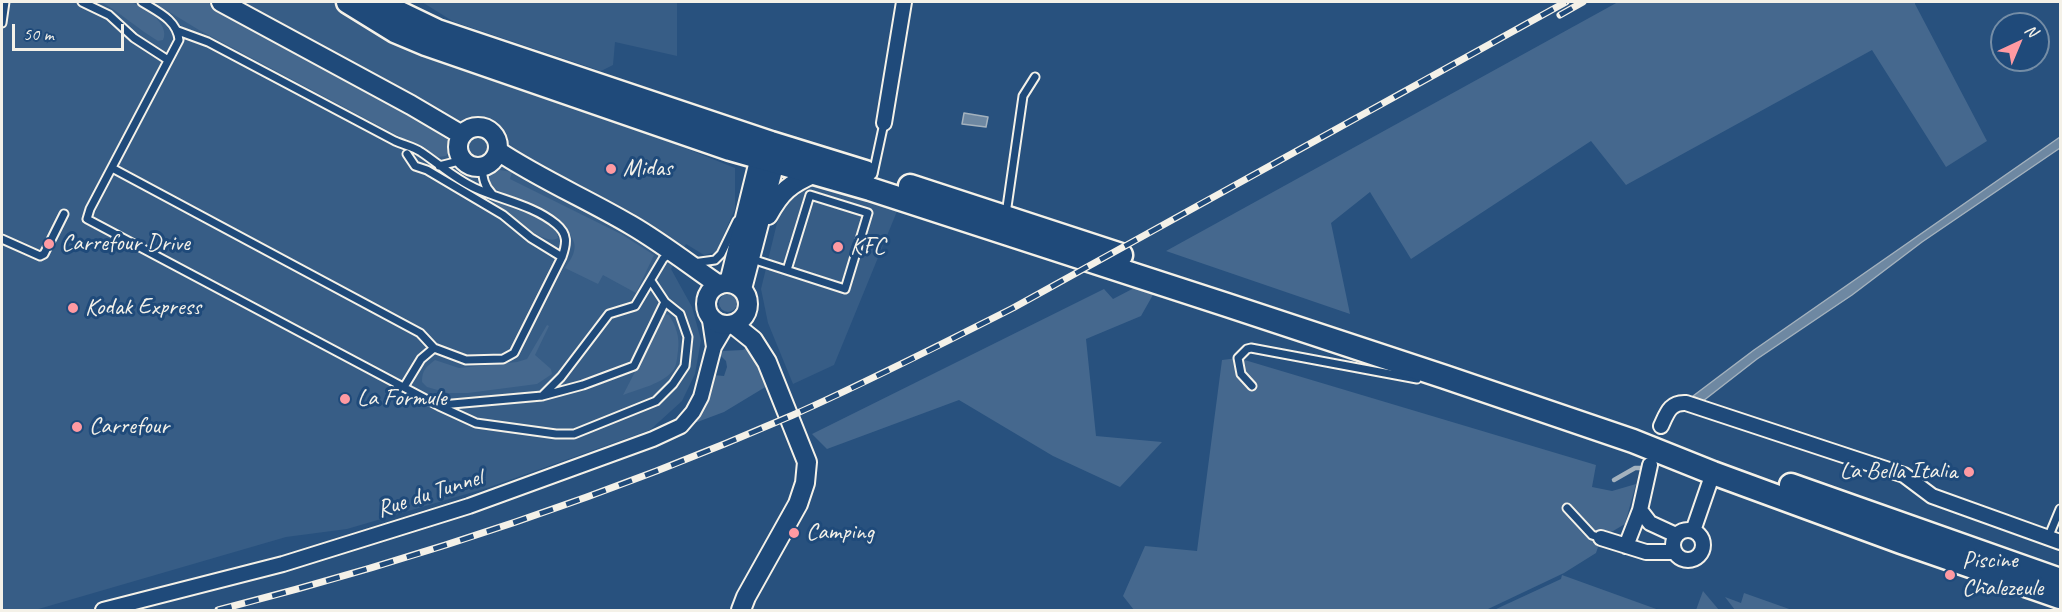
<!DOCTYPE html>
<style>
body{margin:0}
#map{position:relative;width:2062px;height:612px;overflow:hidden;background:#28517e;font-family:Caveat,sans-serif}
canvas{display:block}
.frame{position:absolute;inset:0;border:3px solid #f4f1e8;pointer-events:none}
.north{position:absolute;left:1990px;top:12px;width:60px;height:60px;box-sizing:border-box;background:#1f4a7a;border:2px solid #748da6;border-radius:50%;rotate:44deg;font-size:16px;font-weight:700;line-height:24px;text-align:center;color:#f4f1e8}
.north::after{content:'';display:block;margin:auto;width:21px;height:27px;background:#ff9aa2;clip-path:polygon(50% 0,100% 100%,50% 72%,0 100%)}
.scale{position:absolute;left:12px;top:24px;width:112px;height:27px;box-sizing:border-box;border:3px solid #f4f1e8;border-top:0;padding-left:8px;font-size:18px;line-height:21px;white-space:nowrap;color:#f4f1e8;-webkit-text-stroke:4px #1f4a7a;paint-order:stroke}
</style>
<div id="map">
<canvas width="2062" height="612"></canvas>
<div class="frame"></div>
<div class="north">N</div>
<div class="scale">50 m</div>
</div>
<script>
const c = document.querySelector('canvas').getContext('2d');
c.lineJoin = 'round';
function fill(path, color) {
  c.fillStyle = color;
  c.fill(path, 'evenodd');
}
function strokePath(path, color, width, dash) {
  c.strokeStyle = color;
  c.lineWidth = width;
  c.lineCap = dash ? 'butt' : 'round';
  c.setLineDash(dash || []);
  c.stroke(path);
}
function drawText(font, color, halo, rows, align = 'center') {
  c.font = font + ' Caveat,sans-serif';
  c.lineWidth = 6;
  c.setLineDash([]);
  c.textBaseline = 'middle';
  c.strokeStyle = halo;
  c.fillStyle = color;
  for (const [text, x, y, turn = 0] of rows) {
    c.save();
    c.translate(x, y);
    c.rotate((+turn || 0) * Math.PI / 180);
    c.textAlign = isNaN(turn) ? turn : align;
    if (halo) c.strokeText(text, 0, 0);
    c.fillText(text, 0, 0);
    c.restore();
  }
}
fill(new Path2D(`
 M2 2H332L337 7 406 48 565 100 735 168V209L716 252 704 255 686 244 671 269 692 307 701 340 695 374 682 401 650 430 487 488 347 529 286 537 35 610H2Z
 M422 2H677V56L615 42 613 65 601 71 454 22Z
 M828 183 900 204 834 365 793 384 768 323 761 289 777 223 786 200 807 184Z`), '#375d86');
fill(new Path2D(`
 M101 2C110 1 120 0 129 2 142 4 171 24 163 40L158 41C138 29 121 13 101 2Z
 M153 2H207L359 84 436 129 449 141 451 150 446 156 438 157 199 30Z
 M1618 2H1915V4L1987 141 1946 167 1872 50 1626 185 1591 141 1411 259 1370 192 1331 223 1350 314 1166 251Z
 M500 170 512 172 510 179 621 234 654 255 636 293 603 275 598 284 565 268C568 263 573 257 574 251 576 244 573 240 570 234 554 206 517 202 492 187 487 177 489 171 500 170Z
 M492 200C515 205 541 215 557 233L558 238C544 248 504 210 492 200Z
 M1136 287 1154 293 1141 316 1086 339 1096 436 1162 442 1120 487 1053 456 959 400 827 449 812 434 1104 289 1113 299Z
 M719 303a9 9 0 1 1 18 0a9 9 0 1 1-18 0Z
 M665 314 669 315C676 326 680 337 678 351 677 357 677 364 674 369 664 384 638 389 623 395Z
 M547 325 549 326 535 355 551 369 552 374 537 384 468 393H448L427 387 422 382C422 370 426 367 435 360L459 368 517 362 527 359Z
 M750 345 758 358 767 386 724 412 692 424 713 375 724 376 727 367 726 361 720 355 723 351 743 350Z
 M1238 358 1596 465 1592 487 1612 491 1636 484 1625 524 1601 538 1596 553 1564 573 1486 610H1134L1123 596 1145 546 1197 551 1222 360Z
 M1562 575 1659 610H1494L1561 579Z
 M1703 591 1719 610H1696Z
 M1744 593 1792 610H1735L1725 597 1741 603Z`), '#45688e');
const water = new Path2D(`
 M964 113 988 117 986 127 962 124Z
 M2060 137V148L1922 242 1852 295 1757 359 1703 401 1693 396 1754 350Z`);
fill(water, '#6e88a2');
strokePath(water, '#a4b2be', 1.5);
strokePath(new Path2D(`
 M1614 480 1635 468H1645`), '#a4b2be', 4.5);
const service = new Path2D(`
 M82 2 109 15 134 38 168 60
 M142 2C158 12 177 20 179 40L90 209 87 219 439 406 476 423 556 434H574L656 401 673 384 685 366 688 337 680 314 665 302 651 281
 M2 23 5 2
 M178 31 208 42 395 141C404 145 414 147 421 152 439 164 455 179 475 188 501 200 533 205 556 224 568 234 567 243 562 257
 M439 166 455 162 461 157
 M482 167C483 178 484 186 492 194
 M112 168 420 333 434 348
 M873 174 884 123
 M1006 214 1023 96 1035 77
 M2 239 40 256 44 254 64 214
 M752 259 845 289 868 213 810 195 787 270
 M693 263 715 260 721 254 737 221
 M1252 386 1241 374 1238 358 1247 349 1251 348 1417 379
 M404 387 421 359 434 348 466 360 503 359 514 353 562 257 531 238 503 215 427 170 415 166 407 154
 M542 396 561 377 609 314 635 306 663 259 666 256H672
 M441 405 542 396 583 385 634 366 665 302
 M1567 508 1592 535 1601 538
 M2048 538 2060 509`);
const minor = new Path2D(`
 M884 123 904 2
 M709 314 714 347
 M1661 426C1667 413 1670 402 1686 403L1904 475 1932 496 2060 542
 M1640 510 1650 523 1676 535
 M1673 545a15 15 0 1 1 30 0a15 15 0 1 1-30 0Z
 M1693 531 1713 473
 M1601 538 1646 552H1674
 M1626 546 1640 510 1650 465
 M103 610 283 564 469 506 653 439 681 426 693 412 701 397 714 347 727 325`);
const tertiary = new Path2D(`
 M221 2 411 105 462 135
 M458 147a20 20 0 1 1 40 0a20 20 0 1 1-40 0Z
 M498 151C540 179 587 199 631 225 662 243 690 265 719 285
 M768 215C781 191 790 184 815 173
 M729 283 760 157 767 149
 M706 304a21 21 0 1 1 42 0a21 21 0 1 1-42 0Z
 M742 289 775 162 773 148
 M733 324 753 340 767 362 807 462 805 483 798 504 746 597 741 610`);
const primary = new Path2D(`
 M348 2 395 31 426 44 730 149 870 189 1227 305 1445 377 1633 441 1713 473 1901 542 2060 597
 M377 2 437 31 771 143 865 172
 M910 186 1121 255
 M1791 485 2060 580`);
strokePath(service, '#f4f1e8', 11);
strokePath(minor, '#f4f1e8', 18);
strokePath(tertiary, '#f4f1e8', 22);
strokePath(primary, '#f4f1e8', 27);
strokePath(service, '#1f4a7a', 7);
strokePath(minor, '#1f4a7a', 14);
strokePath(tertiary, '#1f4a7a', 18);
strokePath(primary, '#1f4a7a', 22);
const rail = new Path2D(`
 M1560 15 1583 2
 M218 610C414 560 607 496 793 415 867 382 940 345 1013 308L1566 2`);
strokePath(rail, '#f4f1e8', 7);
strokePath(rail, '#1f4a7a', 4.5, [14]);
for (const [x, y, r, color] of [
 [611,169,6,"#ff9aa2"],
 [49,244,6,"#ff9aa2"],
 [838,247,6,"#ff9aa2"],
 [73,308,6,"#ff9aa2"],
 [345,399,6,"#ff9aa2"],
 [77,427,6,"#ff9aa2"],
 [1969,472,6,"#ff9aa2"],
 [794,533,6,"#ff9aa2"],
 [1950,575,6,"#ff9aa2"]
]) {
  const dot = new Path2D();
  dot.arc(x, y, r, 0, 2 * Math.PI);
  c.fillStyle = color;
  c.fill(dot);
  strokePath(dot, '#1f4a7a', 2);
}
drawText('24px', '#f4f1e8', '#1f4a7a', [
 ["Midas",623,169],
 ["Carrefour Drive",61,244],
 ["KFC",850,247],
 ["Kodak Express",85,308],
 ["La Formule",357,399],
 ["Carrefour",89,427],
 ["La Bella Italia",1957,472,"right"],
 ["Camping",806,533],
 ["Piscine",1962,561],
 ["Chalezeule",1962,589]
], 'left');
drawText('24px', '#f4f1e8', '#1f4a7a', [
 ["Rue du Tunnel",430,494,-18]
]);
</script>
